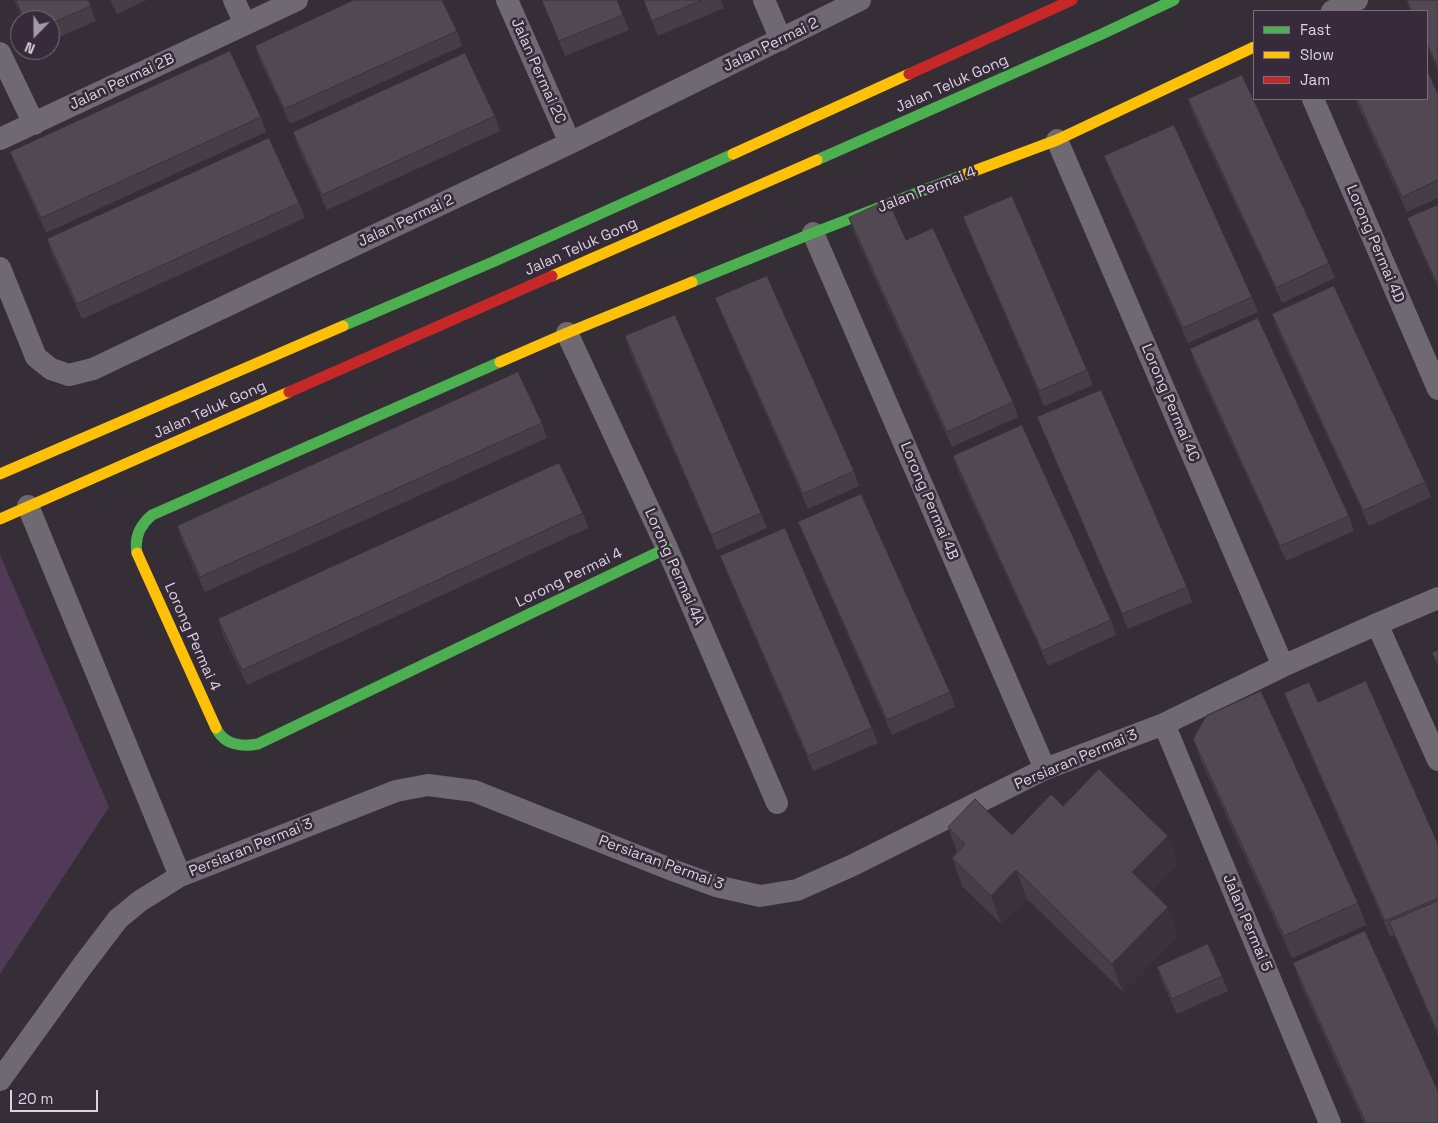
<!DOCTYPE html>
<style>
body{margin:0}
#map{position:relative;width:1438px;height:1123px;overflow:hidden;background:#352e37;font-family:"Space Grotesk",sans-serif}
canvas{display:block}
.legend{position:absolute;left:1253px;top:10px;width:175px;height:90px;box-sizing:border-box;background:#362a3b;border:1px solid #786e7c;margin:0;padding:6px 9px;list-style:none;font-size:15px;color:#dbd3de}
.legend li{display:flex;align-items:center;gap:10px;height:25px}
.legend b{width:25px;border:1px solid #786e7c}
.north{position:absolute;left:10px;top:10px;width:50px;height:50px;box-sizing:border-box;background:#362a3b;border:1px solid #786e7c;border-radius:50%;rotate:202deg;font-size:14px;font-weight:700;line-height:20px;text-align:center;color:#dbd3de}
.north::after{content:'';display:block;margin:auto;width:18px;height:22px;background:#a199a4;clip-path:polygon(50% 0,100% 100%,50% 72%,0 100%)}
.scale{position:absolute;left:10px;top:1090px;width:88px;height:22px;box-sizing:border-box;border:2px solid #dbd3de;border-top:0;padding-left:6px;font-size:15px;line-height:18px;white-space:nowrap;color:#dbd3de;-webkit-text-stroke:4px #362a3b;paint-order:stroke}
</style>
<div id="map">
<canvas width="1438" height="1123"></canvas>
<ul class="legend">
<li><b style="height:6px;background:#4caf50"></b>Fast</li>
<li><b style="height:6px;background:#ffc107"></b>Slow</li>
<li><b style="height:6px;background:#c62828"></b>Jam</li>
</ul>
<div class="north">N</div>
<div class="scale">20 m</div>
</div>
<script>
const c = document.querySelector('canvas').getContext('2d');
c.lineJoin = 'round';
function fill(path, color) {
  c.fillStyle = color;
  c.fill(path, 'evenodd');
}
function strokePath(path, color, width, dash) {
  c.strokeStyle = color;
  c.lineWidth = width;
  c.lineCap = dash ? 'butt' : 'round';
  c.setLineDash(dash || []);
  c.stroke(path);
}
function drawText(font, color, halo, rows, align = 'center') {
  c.font = font + ' "Space Grotesk",sans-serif';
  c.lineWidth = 5;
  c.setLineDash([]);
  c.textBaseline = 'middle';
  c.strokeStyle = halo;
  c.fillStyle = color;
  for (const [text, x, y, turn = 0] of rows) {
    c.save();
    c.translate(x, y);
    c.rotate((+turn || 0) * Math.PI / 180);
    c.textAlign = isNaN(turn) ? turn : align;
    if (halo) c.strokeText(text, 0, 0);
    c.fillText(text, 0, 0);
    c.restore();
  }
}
fill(new Path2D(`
 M0 555 109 807 0 974Z`), '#503a57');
strokePath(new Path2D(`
 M234 0 245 24
 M507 0 570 143
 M764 0 781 40
 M1332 11 1357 0
 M0 53 34 124
 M1313 99 1438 389
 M0 139 297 0
 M1057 140 1283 666
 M813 233 1045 769
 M0 268 36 357 51 369 69 375 93 369 570 143 860 0
 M567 333 667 548 777 803
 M28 506 180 876
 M1377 624 1438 760
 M1164 724 1330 1123
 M0 1080 83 965 118 919 140 901 180 876 396 791 428 785 474 791 675 871 716 886 760 896 797 890 851 866 1045 769 1164 724 1283 666 1377 624 1438 598`), '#6f6a71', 22);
strokePath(new Path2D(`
 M817 160 1102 34 1174 0
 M692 282 813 233 966 174
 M343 326 495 261 733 154
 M137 553C134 537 140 525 152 515L500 362
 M216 728C224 745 241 747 258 744L667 548`), '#4caf50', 11);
strokePath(new Path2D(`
 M733 154 909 74
 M966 174 1057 140 1254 47
 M552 276 817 160
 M500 362 567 333 692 282
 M0 474 343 326
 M0 519 289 392
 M137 553 216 728`), '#ffc107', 11);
strokePath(new Path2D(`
 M909 74 1072 0
 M289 392 552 276`), '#c62828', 11);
fill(new Path2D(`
 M14 0H88L96 21 50 41V20H23Z
 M110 0H147L117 14Z
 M542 0H617L629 30 565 56Z
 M643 0H721L724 8 658 36Z
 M1406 0H1438V71L1427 47V11H1410Z
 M457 31 462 46 290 124 260 61 255 46Z
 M1438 94V198L1407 212 1355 99H1427Z
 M1188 99 1329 263 1335 278 1282 303 1193 114Z
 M495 116 500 131 327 210 298 147 293 132Z
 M261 117 266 132 46 233 16 167 10 152Z
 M1104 156 1252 297 1258 312 1188 343 1110 171Z
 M299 203 305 218 82 319 52 254 47 239Z
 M1438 205V289L1413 233 1407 218Z
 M963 217 1087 370 1093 385 1044 406 969 232Z
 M849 218 906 240 1013 402 1018 417 952 447 854 233Z
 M715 298 854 471 859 486 808 509 721 313Z
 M1272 314 1425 482 1431 497 1369 526 1277 329Z
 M625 336 761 513 767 528 717 550 630 352Z
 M1190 349 1349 516 1354 531 1286 561 1195 364Z
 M1037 417 1187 587 1192 602 1128 629 1043 432Z
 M542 423 547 438 205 592 182 541 177 526Z
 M953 456 1111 620 1116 635 1048 666 958 471Z
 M583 513 588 528 247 685 223 635 218 619Z
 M798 522 950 692 955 707 892 735 804 537Z
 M720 556 872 728 878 743 813 771 726 571Z
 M1284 693 1318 702 1438 844V1036L1394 935 1390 936 1290 708Z
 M1193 739 1358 903 1366 925 1292 958 1201 761Z
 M1063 806 1168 836 1178 864 1152 891 1168 907 1178 936 1123 992 1027 899 1001 924 962 886 952 858 957 852 948 827 1012 835Z
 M1293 963 1438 1123H1364L1301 985Z
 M1157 967 1222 976 1228 991 1177 1014 1162 982Z`), '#463e47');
fill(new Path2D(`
 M1168 836 1178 864 1143 901 1132 872Z
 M1016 870 1027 899 1001 924 991 896Z
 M1168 907 1178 936 1123 992 1112 964Z`), '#39323a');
const building = new Path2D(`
 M16 0H88L91 6 50 24V20H25Z
 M354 0H442L457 31 284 109 255 46Z
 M542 0H617L623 15 559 41Z
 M644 0H702L652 21Z
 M1407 0H1438V68L1427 44V11H1412Z
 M230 51 261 117 41 218 10 152Z
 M465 53 495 116 322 195 293 132Z
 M1427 70 1438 94V180L1402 197 1357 99H1427Z
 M1242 75 1329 263 1276 288 1188 99Z
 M1174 125 1252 297 1183 328 1104 156Z
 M269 138 299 203 77 304 47 239Z
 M1012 196 1087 370 1039 391 963 217Z
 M888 200 906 240 933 228 1013 402 947 432 849 218Z
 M1438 205V286L1407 218Z
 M767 276 854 471 803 494 715 298Z
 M1334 286 1425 482 1363 511 1272 314Z
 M675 315 761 513 711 535 625 336Z
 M1258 318 1349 516 1280 546 1190 349Z
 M518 372 542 423 200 577 177 526Z
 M1101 390 1187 587 1122 614 1037 417Z
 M1022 425 1111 620 1042 651 953 456Z
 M559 463 583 513 242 670 218 619Z
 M861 494 950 692 887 720 798 522Z
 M785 528 872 728 808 756 720 556Z
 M1438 650V666L1432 653Z
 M1366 681 1438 844V898L1385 921 1284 693 1309 682 1318 702Z
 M1261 691 1358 903 1284 936 1193 739 1206 716Z
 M1099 769 1168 836 1132 872 1168 907 1112 964 1016 870 991 896 952 858 965 844 948 827 975 799 1012 835 1051 794 1063 806Z
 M1438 901V1033L1389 922Z
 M1365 931 1438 1091V1123H1366L1293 963Z
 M1208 944 1222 976 1172 999 1157 967Z`);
fill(building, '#514853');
strokePath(building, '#39323a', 1);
drawText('15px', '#dbd3de', '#362a3b', [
 ["Jalan Permai 2",771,45,-26],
 ["Jalan Permai 2C",538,71,66],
 ["Jalan Permai 2B",122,82,-25],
 ["Jalan Teluk Gong",952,84,-24],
 ["Jalan Permai 4",927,190,-21],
 ["Jalan Permai 2",406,221,-25],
 ["Lorong Permai 4D",1375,244,67],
 ["Jalan Teluk Gong",581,247,-24],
 ["Lorong Permai 4C",1170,403,67],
 ["Jalan Teluk Gong",210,410,-24],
 ["Lorong Permai 4B",929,501,67],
 ["Lorong Permai 4A",674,567,66],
 ["Lorong Permai 4",569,578,-26],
 ["Lorong Permai 4",192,637,66],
 ["Persiaran Permai 3",1076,760,-23],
 ["Persiaran Permai 3",251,848,-22],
 ["Persiaran Permai 3",661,863,20],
 ["Jalan Permai 5",1247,923,67]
]);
</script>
